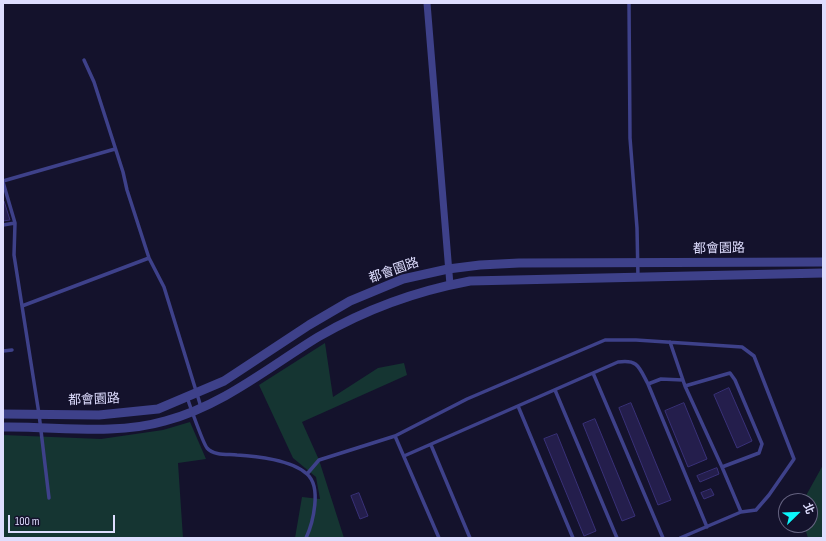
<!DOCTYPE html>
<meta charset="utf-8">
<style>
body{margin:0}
#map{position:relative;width:826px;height:541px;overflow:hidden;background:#14122c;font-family:"Sofia Sans Condensed","Noto Sans TC",sans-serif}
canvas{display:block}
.frame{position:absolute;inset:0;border:4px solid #deddfe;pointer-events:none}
.north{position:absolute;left:778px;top:493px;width:40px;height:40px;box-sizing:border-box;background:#14122c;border:1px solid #656380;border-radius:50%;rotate:67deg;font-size:11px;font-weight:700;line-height:16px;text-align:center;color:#deddfe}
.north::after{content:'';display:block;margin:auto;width:14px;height:18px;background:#0cf6fb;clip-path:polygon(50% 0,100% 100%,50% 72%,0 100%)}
.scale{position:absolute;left:8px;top:515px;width:107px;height:18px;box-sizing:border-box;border:2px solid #deddfe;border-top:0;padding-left:5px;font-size:12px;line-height:14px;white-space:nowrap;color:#deddfe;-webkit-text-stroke:3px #14122c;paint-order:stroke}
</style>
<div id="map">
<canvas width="826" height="541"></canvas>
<div class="frame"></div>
<div class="north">北</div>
<div class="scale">100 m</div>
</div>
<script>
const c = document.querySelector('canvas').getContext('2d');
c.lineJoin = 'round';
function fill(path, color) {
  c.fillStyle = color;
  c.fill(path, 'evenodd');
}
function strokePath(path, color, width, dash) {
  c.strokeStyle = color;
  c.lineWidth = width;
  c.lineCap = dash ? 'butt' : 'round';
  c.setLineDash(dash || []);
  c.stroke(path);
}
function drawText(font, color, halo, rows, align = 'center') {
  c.font = font + ' "Sofia Sans Condensed","Noto Sans TC",sans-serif';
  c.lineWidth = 3;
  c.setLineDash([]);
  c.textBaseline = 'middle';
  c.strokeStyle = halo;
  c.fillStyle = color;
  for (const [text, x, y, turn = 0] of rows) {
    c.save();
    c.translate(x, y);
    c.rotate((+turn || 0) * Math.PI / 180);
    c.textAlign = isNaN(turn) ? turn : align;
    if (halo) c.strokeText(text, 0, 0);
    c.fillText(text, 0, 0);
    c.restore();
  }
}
fill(new Path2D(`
 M325 343 333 397 378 368 404 363 407 375 302 422 319 460 344 538H295L302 497 320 499 316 477 293 458 259 385Z
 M190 422 206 459 178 463 183 538H3V435L101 439 163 430Z
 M823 465V538H808L804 525H810V501H803Z`), '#153532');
const building = new Path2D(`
 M3 201H4L10 220 3 221Z
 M729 388 752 441 737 448 714 395Z
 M631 403 671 500 658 505 619 408Z
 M684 403 707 459 688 467 665 411Z
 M595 419 635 516 622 521 583 424Z
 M557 434 596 531 584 536 544 439Z
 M717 468 719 474 700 482 697 476Z
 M711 489 714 495 704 499 701 493Z
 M359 493 368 516 360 519 351 496Z`);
fill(building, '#241e4c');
strokePath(building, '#393178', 1);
strokePath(new Path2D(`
 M629 3 630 138 637 228 638 278
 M84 60 94 82 123 172 127 190 149 258 164 287 201 407
 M3 181 115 149
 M3 182 15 223 14 255 39 414 49 498
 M3 225 15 223
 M22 306 149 258
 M670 342 685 386 722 467
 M3 351 12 350
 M593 373 663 538
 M648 384 707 527
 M685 386 730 373 735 380 762 444 759 453 722 467 741 512
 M555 390 617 538
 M187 397C190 406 203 443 207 448 214 456 228 454 237 455 256 456 292 460 307 474 322 487 313 523 306 538
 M518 406 573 538
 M395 436 439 538
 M431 445 470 538
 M404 456 618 362C638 359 639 367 648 384L661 379 683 380
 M307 474 319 460 395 436 467 399 605 340H636L742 347 754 356 794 459 769 495 756 510 741 512 680 538`), '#3e418a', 3.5);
strokePath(new Path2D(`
 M427 3 450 285`), '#3e418a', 7);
strokePath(new Path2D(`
 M3 414 99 415 158 409 224 381 309 325 350 301 403 279 448 269 480 265 519 263 823 262
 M3 427C57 426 113 436 165 421 222 406 269 367 318 337 366 309 416 291 470 281L823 273`), '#3e418a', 9);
drawText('13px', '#deddfe', '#14122c', [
 ["都會園路",719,249,-1],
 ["都會園路",394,271,-19],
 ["都會園路",94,400,-2]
]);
</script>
